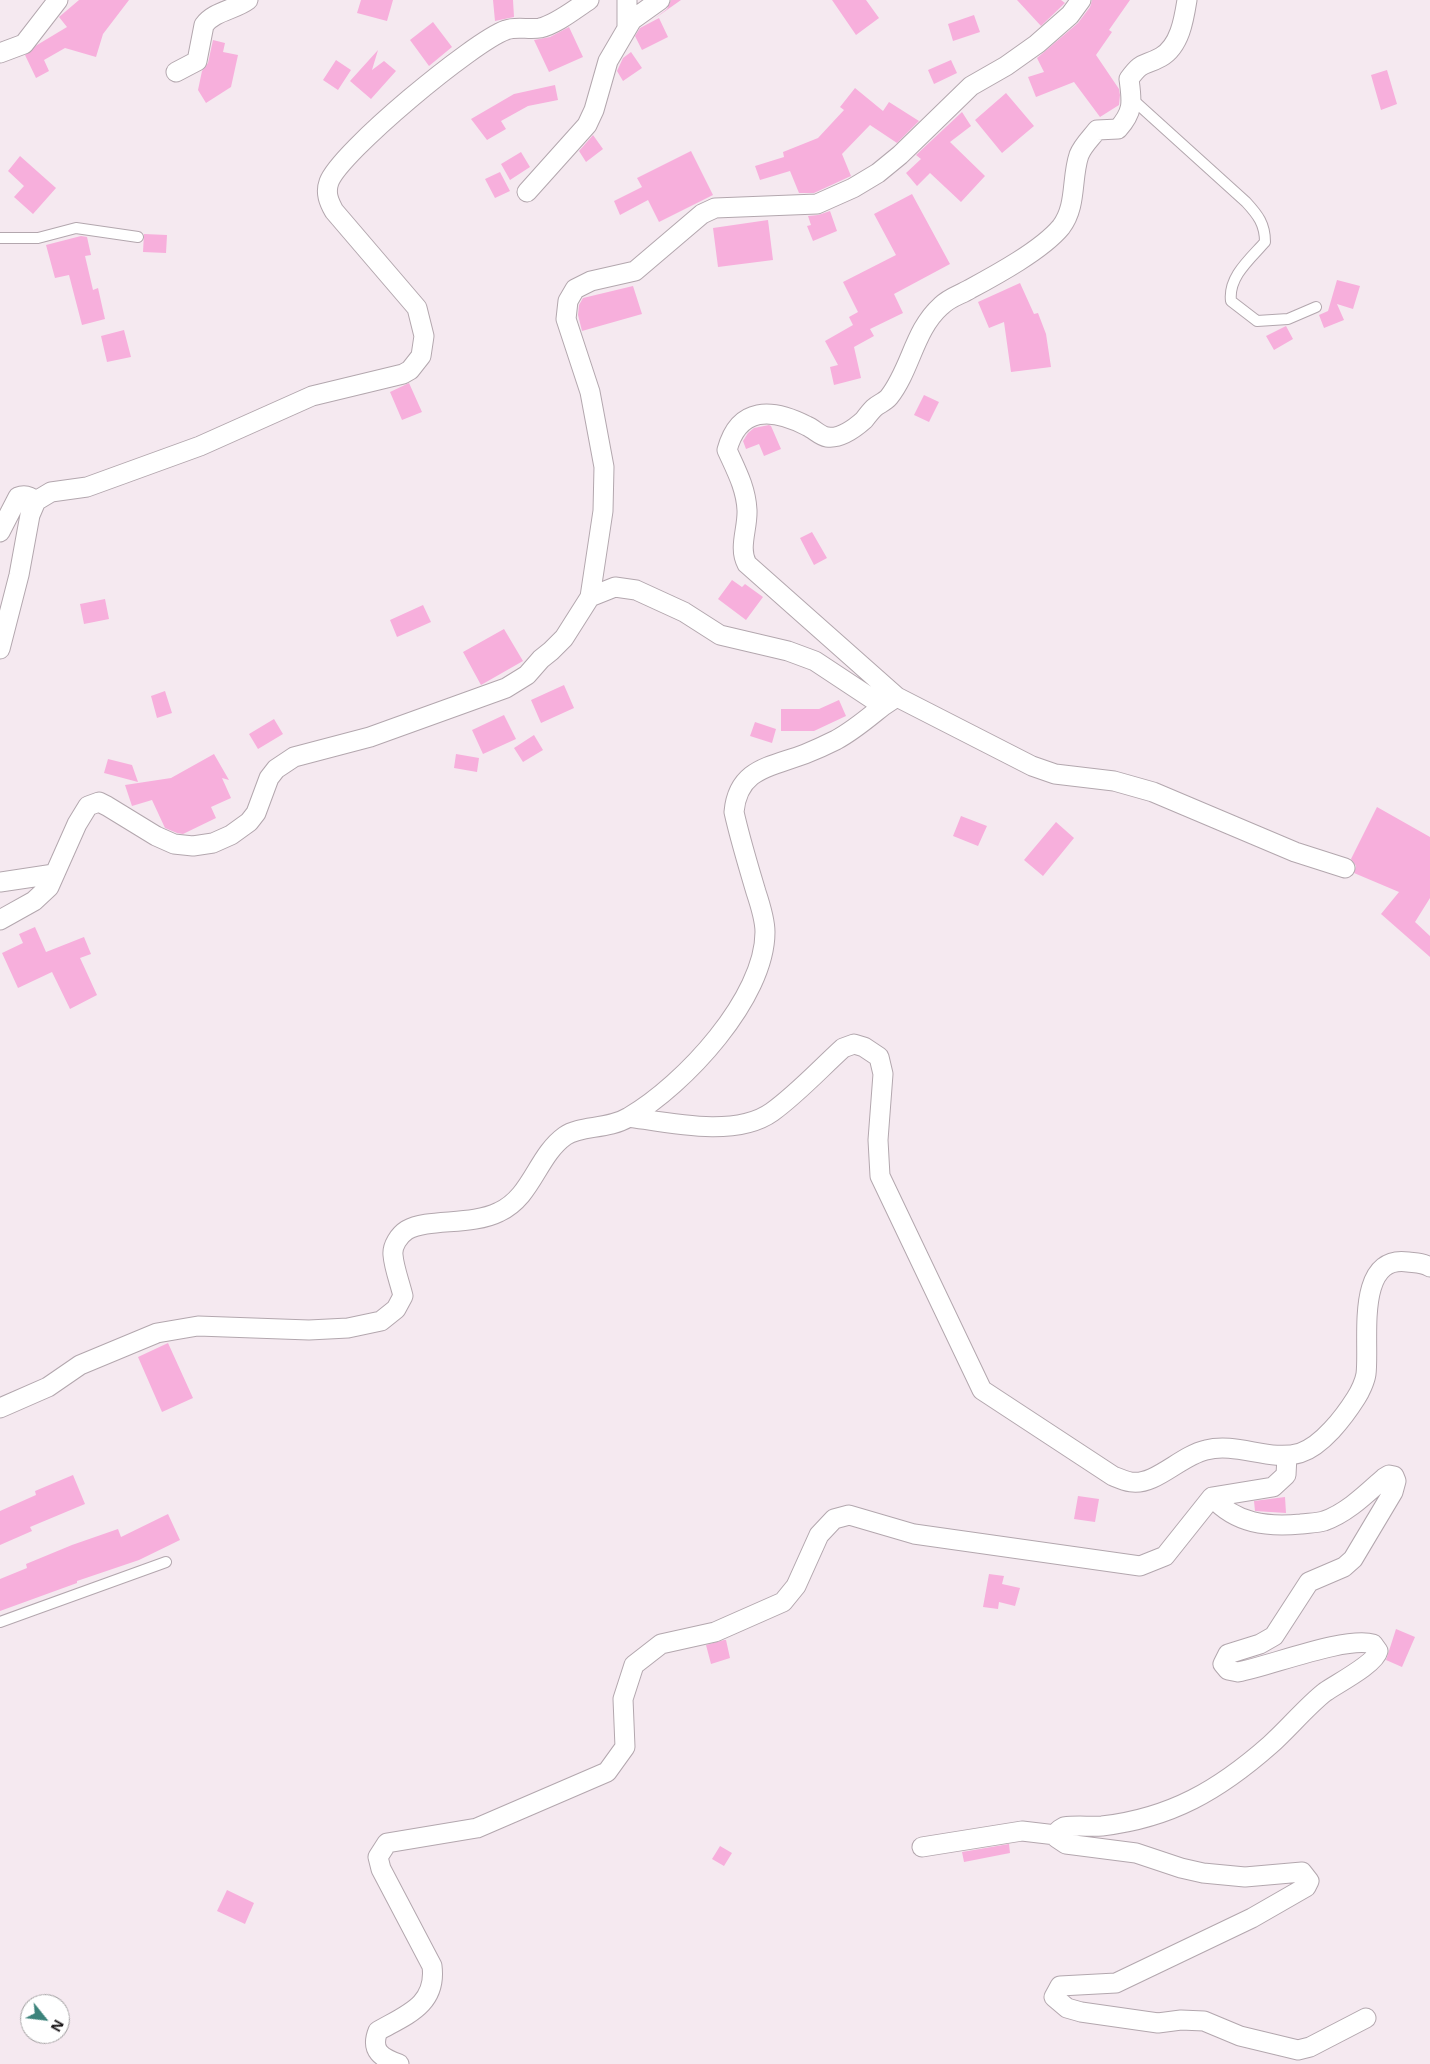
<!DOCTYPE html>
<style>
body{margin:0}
#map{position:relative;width:1430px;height:2064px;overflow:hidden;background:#f5e9f0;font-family:"Noto Sans",sans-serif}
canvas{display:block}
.north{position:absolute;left:20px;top:1994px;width:50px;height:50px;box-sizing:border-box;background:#fff;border:1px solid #a3a1a2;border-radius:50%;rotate:119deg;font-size:14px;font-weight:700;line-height:20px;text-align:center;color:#181416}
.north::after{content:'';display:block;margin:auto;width:18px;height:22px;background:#3c837b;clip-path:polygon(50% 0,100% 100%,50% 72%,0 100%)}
</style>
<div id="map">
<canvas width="1430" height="2064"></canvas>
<div class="north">N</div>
</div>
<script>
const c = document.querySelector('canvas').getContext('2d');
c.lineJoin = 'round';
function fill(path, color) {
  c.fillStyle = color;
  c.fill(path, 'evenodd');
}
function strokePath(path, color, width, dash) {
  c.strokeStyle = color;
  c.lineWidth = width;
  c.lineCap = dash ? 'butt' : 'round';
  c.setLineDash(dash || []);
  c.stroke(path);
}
fill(new Path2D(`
 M79 0H129L103 34 96 57 65 48 44 60 49 71 36 78 25 55 37 45 67 27 59 17Z
 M361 0H393L387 21 357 13Z
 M493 0H513L514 17 495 21Z
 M671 0H681L654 19 667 9Z
 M832 0H866L879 18 856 35Z
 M1017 0H1061L1065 3 1041 26Z
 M1092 0H1130L1109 30 1112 32 1096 55 1119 89 1120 95 1119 105 1100 117 1074 82 1036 97 1028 77 1044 72 1037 58 1078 23 1090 7Z
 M974 15 980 32 953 41 948 24Z
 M659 18 668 37 642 50 635 36 640 28Z
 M433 22 452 47 429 66 410 40Z
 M569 27 583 57 549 72 534 40 550 37Z
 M213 40 225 43 223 52 238 55 231 87 206 103 198 90 202 71 208 63Z
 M378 50 372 70 384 61 396 71 371 99 350 81Z
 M631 52 642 68 623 81 617 71 623 58Z
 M336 60 351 70 338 90 323 80Z
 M951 60 957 73 934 84 928 70Z
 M1387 70 1397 104 1381 110 1371 75Z
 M555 85 558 100 528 106 501 121 506 129 487 140 471 119 514 94Z
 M855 88 883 111 889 102 919 121 897 143 870 125 842 154 851 176 814 193H799L790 171 760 180 755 166 784 157 783 152 818 138 844 110 840 107Z
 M1006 93 1034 126 1002 153 975 120Z
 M962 112 971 126 950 142 985 176 961 202 930 173 917 186 906 173 921 159 916 155Z
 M593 135 603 149 586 162 579 151Z
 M691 151 713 195 659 222 648 200 620 215 614 201 642 187 637 178Z
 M521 152 530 167 510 180 501 164Z
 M20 156 56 188 33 214 14 197 24 186 8 171Z
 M500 172 510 191 495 198 485 179Z
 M912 194 950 264 894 294 903 313 870 329 874 336 854 347 861 378 834 385 830 367 838 365 825 341 853 325 849 317 858 312 843 282 896 255 874 214Z
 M830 211 837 231 813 241 807 226 811 225 808 216 818 215Z
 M768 220 773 260 718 267 713 228Z
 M144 234 167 235 166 253 143 252Z
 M81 236 87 237 91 255 85 256 93 290 98 288 105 319 82 325 69 275 55 278 46 245Z
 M1337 280 1360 286 1353 309 1337 304 1344 320 1324 328 1319 315 1328 311Z
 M1020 283 1034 314 1038 313 1046 334 1051 367 1011 372 1004 322 989 328 978 302Z
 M633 286 642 314 582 331 578 315 579 305 583 298Z
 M1286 326 1293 339 1274 350 1266 336Z
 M124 330 131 357 107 362 101 336Z
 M409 383 422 412 402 420 390 392Z
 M924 395 939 402 929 422 914 415Z
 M769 425 771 426 781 449 764 456 759 444 746 449 743 441 748 433 754 428Z
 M812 532 827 558 814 565 800 538Z
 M732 580 742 587 745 584 763 597 746 620 718 599Z
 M105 599 109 619 84 624 80 604Z
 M423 605 431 622 397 637 390 620Z
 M504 629 523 661 481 685 463 652Z
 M564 685 574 708 541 723 531 700Z
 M165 691 172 713 157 718 151 696Z
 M839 700 846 716 814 731H781V709H819Z
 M504 715 516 739 483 754 472 730Z
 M274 719 283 734 258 749 249 734Z
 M755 722 776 729 772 743 750 736Z
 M534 735 543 750 523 762 514 748Z
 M214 754 229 780 222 778 231 798 211 807 216 818 183 834 177 833 165 828 152 800 132 806 125 785 171 778Z
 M456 754 479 758 477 772 454 768Z
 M108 759 132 765 138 782 104 773Z
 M1377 807 1430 837V898L1415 922 1430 936V957L1381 914 1399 892 1354 873 1356 866 1351 859Z
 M961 816 987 826 978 846 953 836Z
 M1056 822 1074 838 1043 876 1024 860Z
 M35 927 46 952 84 937 91 954 80 958 97 995 70 1009 52 972 18 988 2 953 23 943 19 934Z
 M168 1343 193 1398 162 1412 138 1357Z
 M73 1475 85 1504 30 1527 32 1531 0 1545V1511L36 1495 35 1491Z
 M1078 1496 1099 1499 1095 1522 1074 1519Z
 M1285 1497 1286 1513 1255 1511 1254 1501Z
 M168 1514 180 1540 139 1560 77 1581V1583L0 1611V1579L27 1568 26 1564 72 1545 118 1529 121 1537Z
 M989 1574 1004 1576 1002 1584 1020 1588 1015 1606 999 1602 998 1609 983 1607Z
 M1396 1629 1415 1637 1402 1667 1386 1660Z
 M724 1640H726L730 1658 711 1664 706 1645Z
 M1009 1844 1010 1853 964 1862 962 1852Z
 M720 1846 732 1853 724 1866 712 1859Z
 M227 1890 254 1903 245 1924 217 1911Z`), '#f7afdc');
const service = new Path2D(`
 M1131 98 1246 202C1258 215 1265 224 1265 242 1250 259 1228 277 1231 301L1257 321 1288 319 1316 307
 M0 238H38L76 228 138 237
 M0 1622 166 1562`);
const minor = new Path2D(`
 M627 0V28
 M1187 0C1184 19 1180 46 1161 57 1143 67 1143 60 1129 79 1132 102 1134 111 1118 129L1097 130C1091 138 1083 145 1079 155 1071 179 1077 206 1061 227 1042 250 996 275 970 289 960 295 950 297 941 306 914 330 911 369 889 397 885 402 878 404 874 408 870 412 867 416 864 420 855 428 840 439 827 437 820 436 814 429 807 426 772 408 739 406 727 450 736 470 746 488 747 510 748 528 738 548 747 564L897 697 1032 766 1055 774 1114 781 1153 792 1295 852 1345 868
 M0 53 24 44 58 0
 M176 72 197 61 204 25C214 11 235 10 248 0
 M527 192 587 125 594 110 608 61 632 20 660 0
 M0 532 18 497C25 494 30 496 36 501
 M590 597 615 587 636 590 684 612 720 635 788 651 815 661 883 706 892 700
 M0 649 19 575 30 515 36 501 51 492 87 487 200 446 312 396 403 374 410 370 421 356 424 336 417 308 334 211C329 202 325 193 329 182 340 152 474 41 506 30 516 26 529 30 540 28 557 24 575 9 589 0
 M0 882 54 874
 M0 920 34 901 49 887 77 824 88 806 99 802 107 806 156 836 174 844 193 846 213 843 231 835 249 822 256 813 269 778 276 769 294 757 370 737 506 688 527 675 541 659 551 651 564 638 590 597 603 511 604 467 590 392 566 319 568 301 575 289 591 281 635 271 702 214 715 208 817 204 853 188 878 173 900 155 971 86 1006 66 1037 44 1070 15 1081 0
 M629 1117C670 1123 736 1138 772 1112 797 1094 820 1069 843 1048L854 1044 864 1047 879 1057 883 1074 878 1140 880 1176 982 1390 1113 1476C1118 1478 1125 1481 1131 1482 1155 1486 1180 1456 1206 1450 1237 1442 1270 1462 1300 1453 1322 1446 1344 1417 1356 1398 1360 1392 1365 1381 1366 1374 1370 1343 1354 1254 1408 1262 1415 1263 1424 1263 1430 1267
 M0 1408 48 1387 80 1365 157 1333 198 1326 309 1330 348 1328 381 1321 396 1309 403 1296C400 1283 394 1268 393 1255 392 1246 399 1235 407 1230 429 1218 471 1226 499 1212 532 1197 537 1156 565 1136 580 1125 608 1130 629 1117 684 1085 765 998 765 932 765 919 760 904 756 892 748 865 740 839 734 812 738 768 771 767 805 754 815 750 826 745 836 740 853 731 868 718 883 706
 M1212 1497C1236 1524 1267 1527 1301 1524 1308 1523 1317 1523 1324 1521 1347 1513 1366 1494 1384 1478L1389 1475 1394 1476 1396 1481 1393 1492 1353 1559 1344 1567 1309 1582 1274 1636 1260 1644 1228 1654 1223 1664 1228 1670 1238 1672C1270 1666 1346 1636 1373 1644L1378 1651C1375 1664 1338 1683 1325 1692 1307 1706 1288 1729 1270 1745 1219 1790 1171 1818 1102 1826 1090 1827 1077 1825 1064 1827L1059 1830 1057 1838 1066 1844 1136 1853 1181 1868 1203 1873 1245 1877 1302 1872 1309 1881 1306 1887 1252 1918 1116 1983 1060 1986 1054 1997 1067 2008 1081 2012 1158 2023 1181 2020 1204 2021 1240 2036 1298 2050 1310 2047 1366 2018
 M922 1847 1022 1831 1056 1835
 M399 2064C382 2058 370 2051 378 2031 406 2015 437 2005 432 1966L381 1869 378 1857 387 1843 477 1828 607 1772 625 1747 623 1699 634 1665 661 1644 715 1632 783 1602 796 1586 819 1535 834 1519 849 1515 914 1534 1140 1566 1165 1556 1212 1497 1273 1487 1286 1475 1287 1456`);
strokePath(service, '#b3a7ae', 12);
strokePath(minor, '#b3a7ae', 21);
strokePath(service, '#fff', 10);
strokePath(minor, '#fff', 19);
</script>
